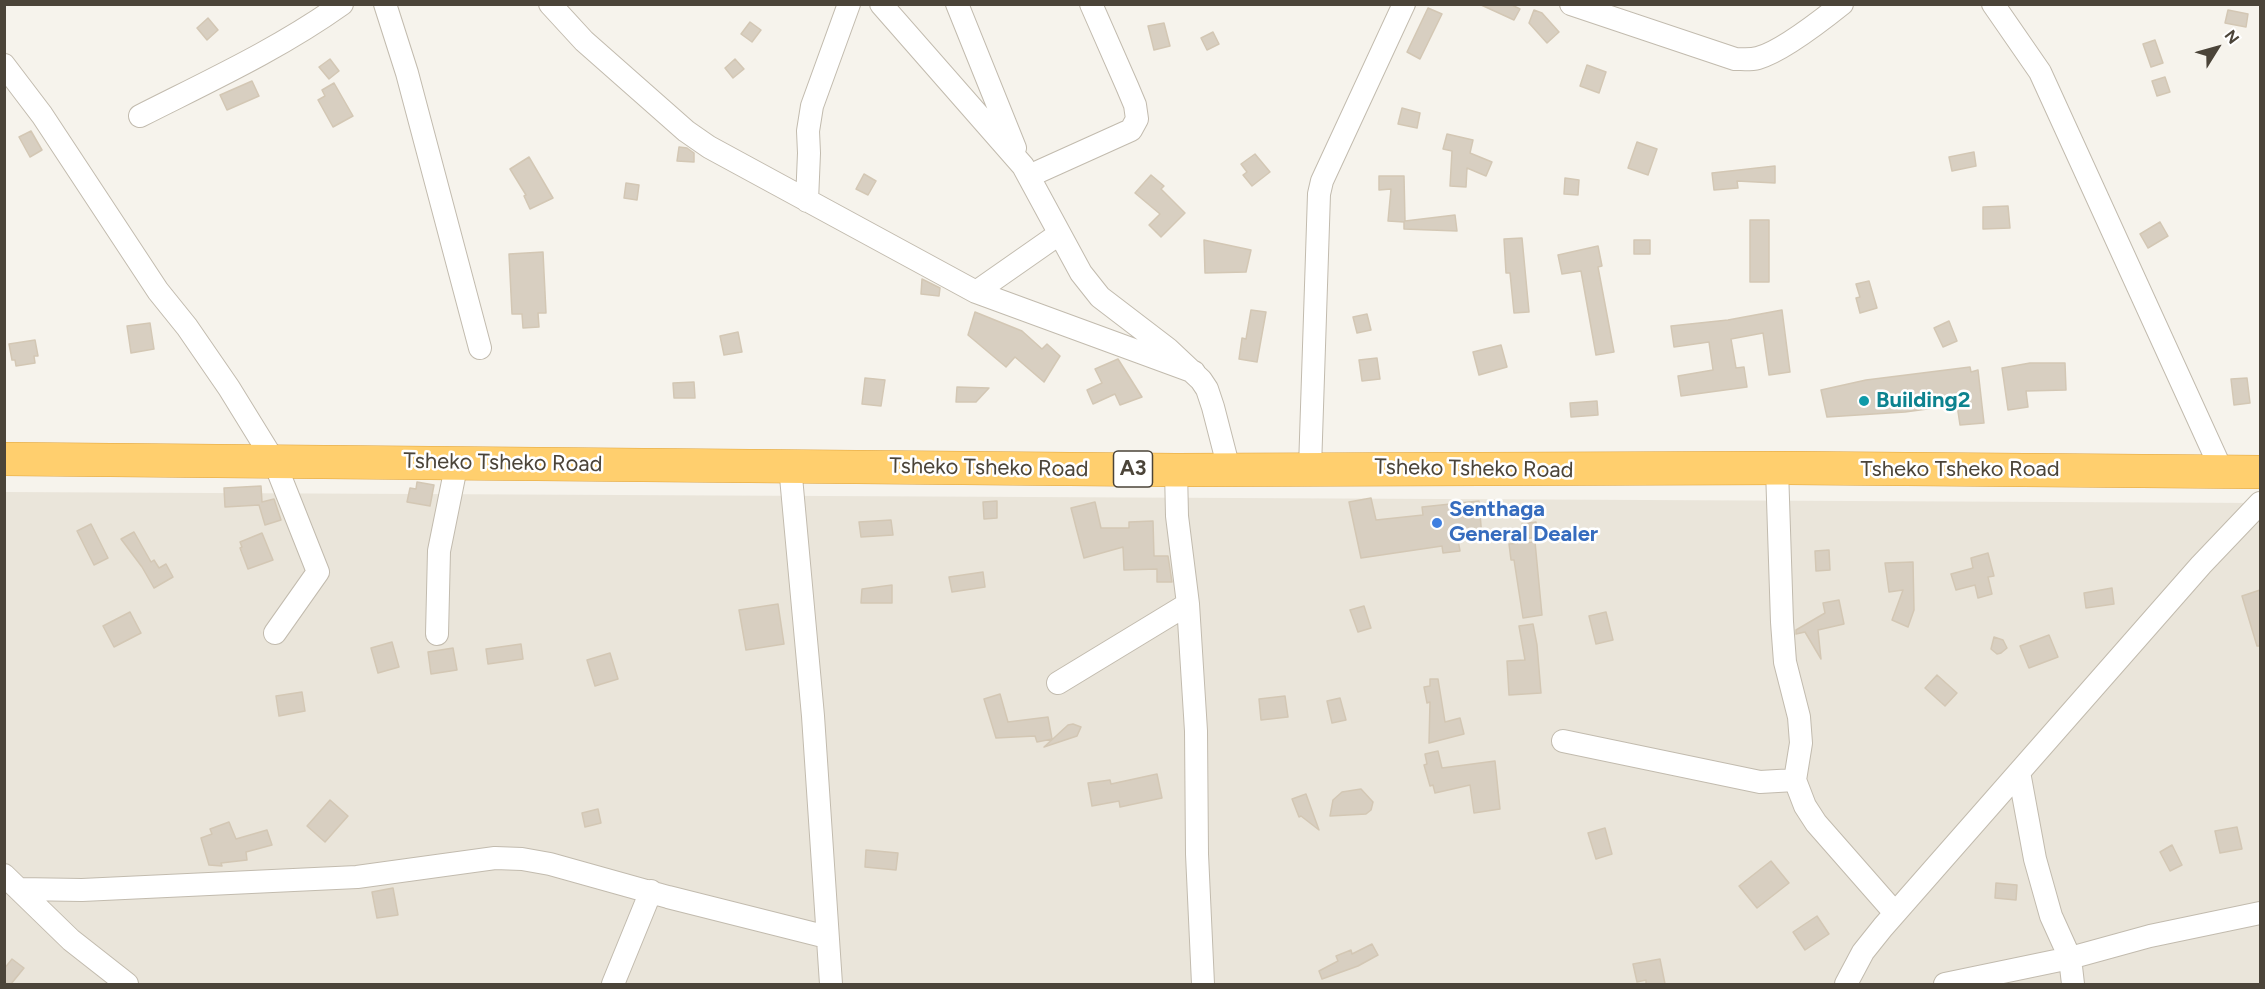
<!DOCTYPE html>
<style>
body{margin:0}
#map{position:relative;width:2265px;height:989px;overflow:hidden;background:#f6f3ec;font-family:Figtree,sans-serif}
canvas{display:block}
.frame{position:absolute;inset:0;border:6px solid #4b4439;pointer-events:none}
.north{position:absolute;left:2187px;top:18px;width:60px;height:60px;-webkit-text-stroke:4px #fff;paint-order:stroke;rotate:53deg;font-size:16px;font-weight:700;line-height:24px;text-align:center;color:#4b4439}
.north::after{content:'';display:block;margin:auto;width:21px;height:27px;background:#4b4439;clip-path:polygon(50% 0,100% 100%,50% 72%,0 100%)}
</style>
<div id="map">
<canvas width="2265" height="989"></canvas>
<div class="frame"></div>
<div class="north">N</div>
</div>
<script>
const c = document.querySelector('canvas').getContext('2d');
c.lineJoin = 'round';
function fill(path, color) {
  c.fillStyle = color;
  c.fill(path, 'evenodd');
}
function strokePath(path, color, width, dash) {
  c.strokeStyle = color;
  c.lineWidth = width;
  c.lineCap = dash ? 'butt' : 'round';
  c.setLineDash(dash || []);
  c.stroke(path);
}
function drawText(font, color, halo, rows, align = 'center') {
  c.font = font + ' Figtree,sans-serif';
  c.lineWidth = 5;
  c.setLineDash([]);
  c.textBaseline = 'middle';
  c.strokeStyle = halo;
  c.fillStyle = color;
  for (const [text, x, y, turn = 0] of rows) {
    c.save();
    c.translate(x, y);
    c.rotate((+turn || 0) * Math.PI / 180);
    c.textAlign = isNaN(turn) ? turn : align;
    if (halo) c.strokeText(text, 0, 0);
    c.fillText(text, 0, 0);
    c.restore();
  }
}
fill(new Path2D(`
 M5 492 2260 503V984H5Z`), '#eae5da');
const building = new Path2D(`
 M1479 4H1510L1520 9 1514 20Z
 M1428 8 1442 14 1420 59 1407 52Z
 M1534 10 1542 13 1559 32 1547 43 1529 23Z
 M2228 10 2248 14 2246 27 2225 23Z
 M208 18 218 30 207 40 197 28Z
 M750 22 761 30 752 42 741 34Z
 M1164 23 1170 46 1154 50 1148 26Z
 M1213 32 1219 44 1207 50 1201 38Z
 M2155 40 2163 63 2151 67 2143 44Z
 M330 59 339 71 329 79 319 67Z
 M735 59 744 69 733 78 725 68Z
 M1587 65 1606 72 1599 93 1580 86Z
 M2165 77 2170 92 2157 96 2152 81Z
 M252 81 259 96 227 110 220 95Z
 M334 83 353 116 333 127 318 100 325 96 322 90Z
 M1402 108 1420 113 1417 128 1398 124Z
 M31 131 42 150 30 157 19 137Z
 M1447 134 1473 140 1470 153 1492 162 1486 176 1467 168 1466 187 1450 186 1452 151 1443 149Z
 M1637 142 1657 149 1648 175 1628 168Z
 M679 147 687 148 694 153V162L677 161Z
 M1974 152 1976 166 1952 171 1949 157Z
 M1255 154 1270 172 1252 186 1243 175 1247 172 1241 164Z
 M529 157 553 198 530 209 524 196 526 195 510 169Z
 M1775 166V183L1737 181 1738 188 1714 190 1712 173Z
 M864 174 876 181 868 195 856 189Z
 M1151 175 1164 186 1161 189 1185 213 1161 237 1149 225 1160 214 1135 193Z
 M1379 176H1404L1405 221 1455 215 1457 231 1404 229V222L1388 221 1391 189 1379 190Z
 M1565 178 1579 180 1578 195 1564 194Z
 M626 183 639 185 637 200 624 198Z
 M2008 206 2010 228 1983 229V207Z
 M1750 220H1769V282H1750Z
 M2160 222 2168 236 2148 248 2140 234Z
 M1522 238 1529 312 1514 313 1510 273H1506L1504 239Z
 M1204 240 1251 250 1246 272 1205 273Z
 M1634 240H1650V254H1634Z
 M1598 246 1602 266 1598 267 1614 352 1596 355 1581 271 1562 274 1558 255Z
 M543 252 546 313H538L539 327 523 328 522 314H512L509 254Z
 M922 279 940 288 939 296 921 294Z
 M1869 281 1877 308 1860 313 1856 298 1860 297 1856 284Z
 M1251 310 1266 312 1257 362 1239 359 1242 338 1246 339Z
 M1782 310 1790 372 1769 375 1763 333 1731 339 1736 368 1744 367 1747 387 1681 396 1678 376 1713 370 1709 342 1674 347 1671 326 1728 320Z
 M975 312 1022 331 1042 349 1047 344 1060 356 1044 382 1015 357 1006 367 968 335Z
 M1367 314 1371 330 1357 333 1353 317Z
 M1949 321 1957 341 1943 347 1934 328Z
 M150 323 154 349 131 353 127 326Z
 M738 332 742 352 724 355 720 336Z
 M35 340 38 356H34L35 363 16 366 15 360H12L9 344Z
 M1501 345 1507 367 1479 375 1473 352Z
 M1377 358 1380 379 1362 381 1359 360Z
 M1118 359 1142 397 1120 405 1115 394 1093 404 1087 390 1102 383 1095 369Z
 M2030 363H2065L2066 390 2026 391 2028 407 2008 410 2002 368Z
 M1970 367 1971 372 1978 370 1984 423 1960 425 1957 405 1905 412 1827 417 1821 390 1866 380Z
 M865 378 885 380 881 406 862 404Z
 M2247 378 2250 403 2234 405 2231 379Z
 M694 382 695 398H674L673 383Z
 M957 387 989 388 976 402H956Z
 M1597 401 1598 415 1571 417 1570 403Z
 M417 482 434 485 430 506 407 502 410 488 416 489Z
 M261 486 262 502 274 499 281 520 265 525 259 505 225 507 224 488Z
 M1371 498 1376 520 1423 515 1422 507 1479 501 1482 538 1458 540 1460 551 1443 553 1442 546 1361 558 1349 502Z
 M997 501V518L984 519 983 502Z
 M1095 502 1101 528H1129V522L1153 521 1154 556H1168L1172 582H1157V569L1124 570 1123 547 1084 558 1071 508Z
 M891 520 893 535 861 537 859 522Z
 M1536 522 1538 537 1524 539 1522 524Z
 M91 524 108 558 94 565 77 531Z
 M134 532 151 562 154 560 159 568 166 564 173 577 154 588 142 567 121 539Z
 M262 533 273 560 248 569 240 548 242 547 240 542Z
 M1535 542 1542 615 1523 618 1514 560H1511L1509 544Z
 M1829 550 1830 570 1816 571 1815 551Z
 M1988 553 1994 576 1988 577 1992 594 1978 598 1975 585 1956 590 1951 574 1973 568 1971 558Z
 M1913 562 1914 610 1908 627 1892 620 1903 590 1889 592 1885 563Z
 M983 572 985 587 952 592 949 577Z
 M892 585V603H861L862 589Z
 M2112 588 2114 604 2086 608 2084 593Z
 M2260 590V646H2257L2242 596Z
 M1839 600 1844 624 1818 630 1821 659 1805 632 1796 634V630L1825 613 1823 603Z
 M778 604 784 644 746 650 739 610Z
 M1364 606 1371 628 1358 632 1350 610Z
 M130 612 141 633 114 647 103 626Z
 M1606 612 1613 640 1596 644 1589 616Z
 M1533 624 1537 645 1541 693 1509 695 1507 661 1525 660 1519 626Z
 M2049 635 2058 657 2029 668 2020 646Z
 M1994 637 2003 640 2007 648 2001 653 1997 654 1991 649Z
 M392 642 399 667 378 673 371 648Z
 M521 644 523 659 488 664 486 649Z
 M453 648 457 670 431 674 428 652Z
 M610 653 618 679 595 686 587 660Z
 M1937 675 1957 693 1945 706 1925 688Z
 M1430 679H1438L1445 722 1460 718 1464 734 1429 743 1430 702 1427 703 1424 687 1430 686Z
 M302 692 305 711 279 716 276 696Z
 M1000 694 1008 722 1048 717 1052 739 1037 742 1035 736 996 738 984 699Z
 M1285 696 1288 717 1261 720 1259 699Z
 M1340 698 1346 720 1332 723 1327 701Z
 M1073 724 1081 727 1077 736 1044 747 1068 725Z
 M1438 751 1442 768 1495 761 1500 809 1474 813 1470 785 1435 793 1433 785 1430 786 1424 765 1427 764 1425 754Z
 M1157 774 1162 798 1120 807 1119 801 1092 806 1088 783 1110 780 1111 784Z
 M1361 789 1373 802 1371 810 1366 814 1330 816 1333 800 1342 792Z
 M1306 794 1319 830 1301 816 1299 817 1292 799Z
 M330 800 348 816 325 842 307 826Z
 M598 809 601 823 585 827 582 813Z
 M229 822 236 839 267 830 272 845 246 852 247 860 221 863 222 866 209 865 201 838 212 834 210 829Z
 M2237 827 2242 849 2220 853 2215 831Z
 M1605 828 1612 854 1596 859 1588 833Z
 M2172 845 2182 865 2170 871 2160 852Z
 M866 850 898 853 896 870 865 867Z
 M1771 861 1789 883 1757 908 1739 886Z
 M1996 883 2017 885 2016 900 1995 898Z
 M393 888 398 915 377 918 372 892Z
 M1817 916 1829 934 1805 950 1793 932Z
 M1372 944 1378 955 1358 966 1322 979 1319 971 1338 961 1336 956 1351 950 1352 954Z
 M12 959 24 968 11 984H4V969Z
 M1660 959 1665 984H1646V980L1637 982 1633 964Z`);
fill(building, '#d8cfc1');
strokePath(building, '#d3c7b4', 1.5);
const minor = new Path2D(`
 M385 4 407 73 480 348
 M550 4 584 41 686 131 709 147 976 292 1194 372
 M881 4 1023 166 1081 273 1100 297 1168 349 1201 380 1207 389 1213 407 1229 469
 M957 4 1015 148
 M1571 4 1735 59C1743 59 1750 60 1758 58 1781 52 1822 20 1842 4
 M1993 4 2040 72 2222 471
 M4 65 42 115 158 291 187 327 229 388 274 461 318 572 275 633
 M140 116C209 81 279 49 342 4
 M1029 176 1131 130 1137 119 1135 105 1127 86 1091 4
 M807 201 809 153 808 131 812 106 849 4
 M976 292 1059 234
 M790 466 813 716 831 984
 M1310 468 1319 194 1322 181 1404 4
 M1777 469 1782 622 1785 662 1799 717 1801 743 1795 780 1805 806 1816 823 1895 913
 M1176 470 1177 516 1188 604 1196 731 1197 854 1203 984
 M437 634 439 551 457 462
 M1058 683 1188 604
 M1563 741 1760 782 1795 780
 M2019 772 2035 859 2051 916 2070 958 2073 984
 M4 875 71 940 127 984
 M19 889 82 890 357 877 495 858 522 859 550 864 668 897 827 937
 M613 984 651 891
 M1846 984 1863 952 1883 927 2201 565 2260 503
 M1945 984 2070 958 2150 936 2260 913`);
const highway = new Path2D(`
 M4 459 1176 470 1788 468 2260 472`);
strokePath(minor, '#c2bbae', 24);
strokePath(highway, '#e0a43c', 34);
strokePath(minor, '#fff', 22);
strokePath(highway, '#ffcf6e', 33);
for (const [x, y, r, color] of [
 [1864,401,6,"#0f9aa8"],
 [1437,523,6,"#3f7fe0"]
]) {
  const dot = new Path2D();
  dot.arc(x, y, r, 0, 2 * Math.PI);
  c.fillStyle = color;
  c.fill(dot);
  strokePath(dot, '#fff', 2);
}
for (const [x, y, w] of [
 [1133,469,39]
]) {
  const box = new Path2D();
  box.roundRect(x - w / 2, y - 18, w, 36, 4.5);
  c.fillStyle = '#fff';
  c.fill(box);
  strokePath(box, '#4b4439', 1.5);
}
drawText('bold 21px', '#4b4439', null, [
 ["A3",1133,469]
]);
drawText('bold 22px', '#0d838f', '#fff', [
 ["Building2",1876,401]
], 'left');
drawText('22px', '#4b4439', '#fff', [
 ["Tsheko Tsheko Road",503,463,1],
 ["Tsheko Tsheko Road",989,468,1],
 ["Tsheko Tsheko Road",1474,469,1],
 ["Tsheko Tsheko Road",1960,470]
]);
drawText('bold 22px', '#366cbe', '#fff', [
 ["Senthaga",1449,510],
 ["General Dealer",1449,535]
], 'left');
</script>
